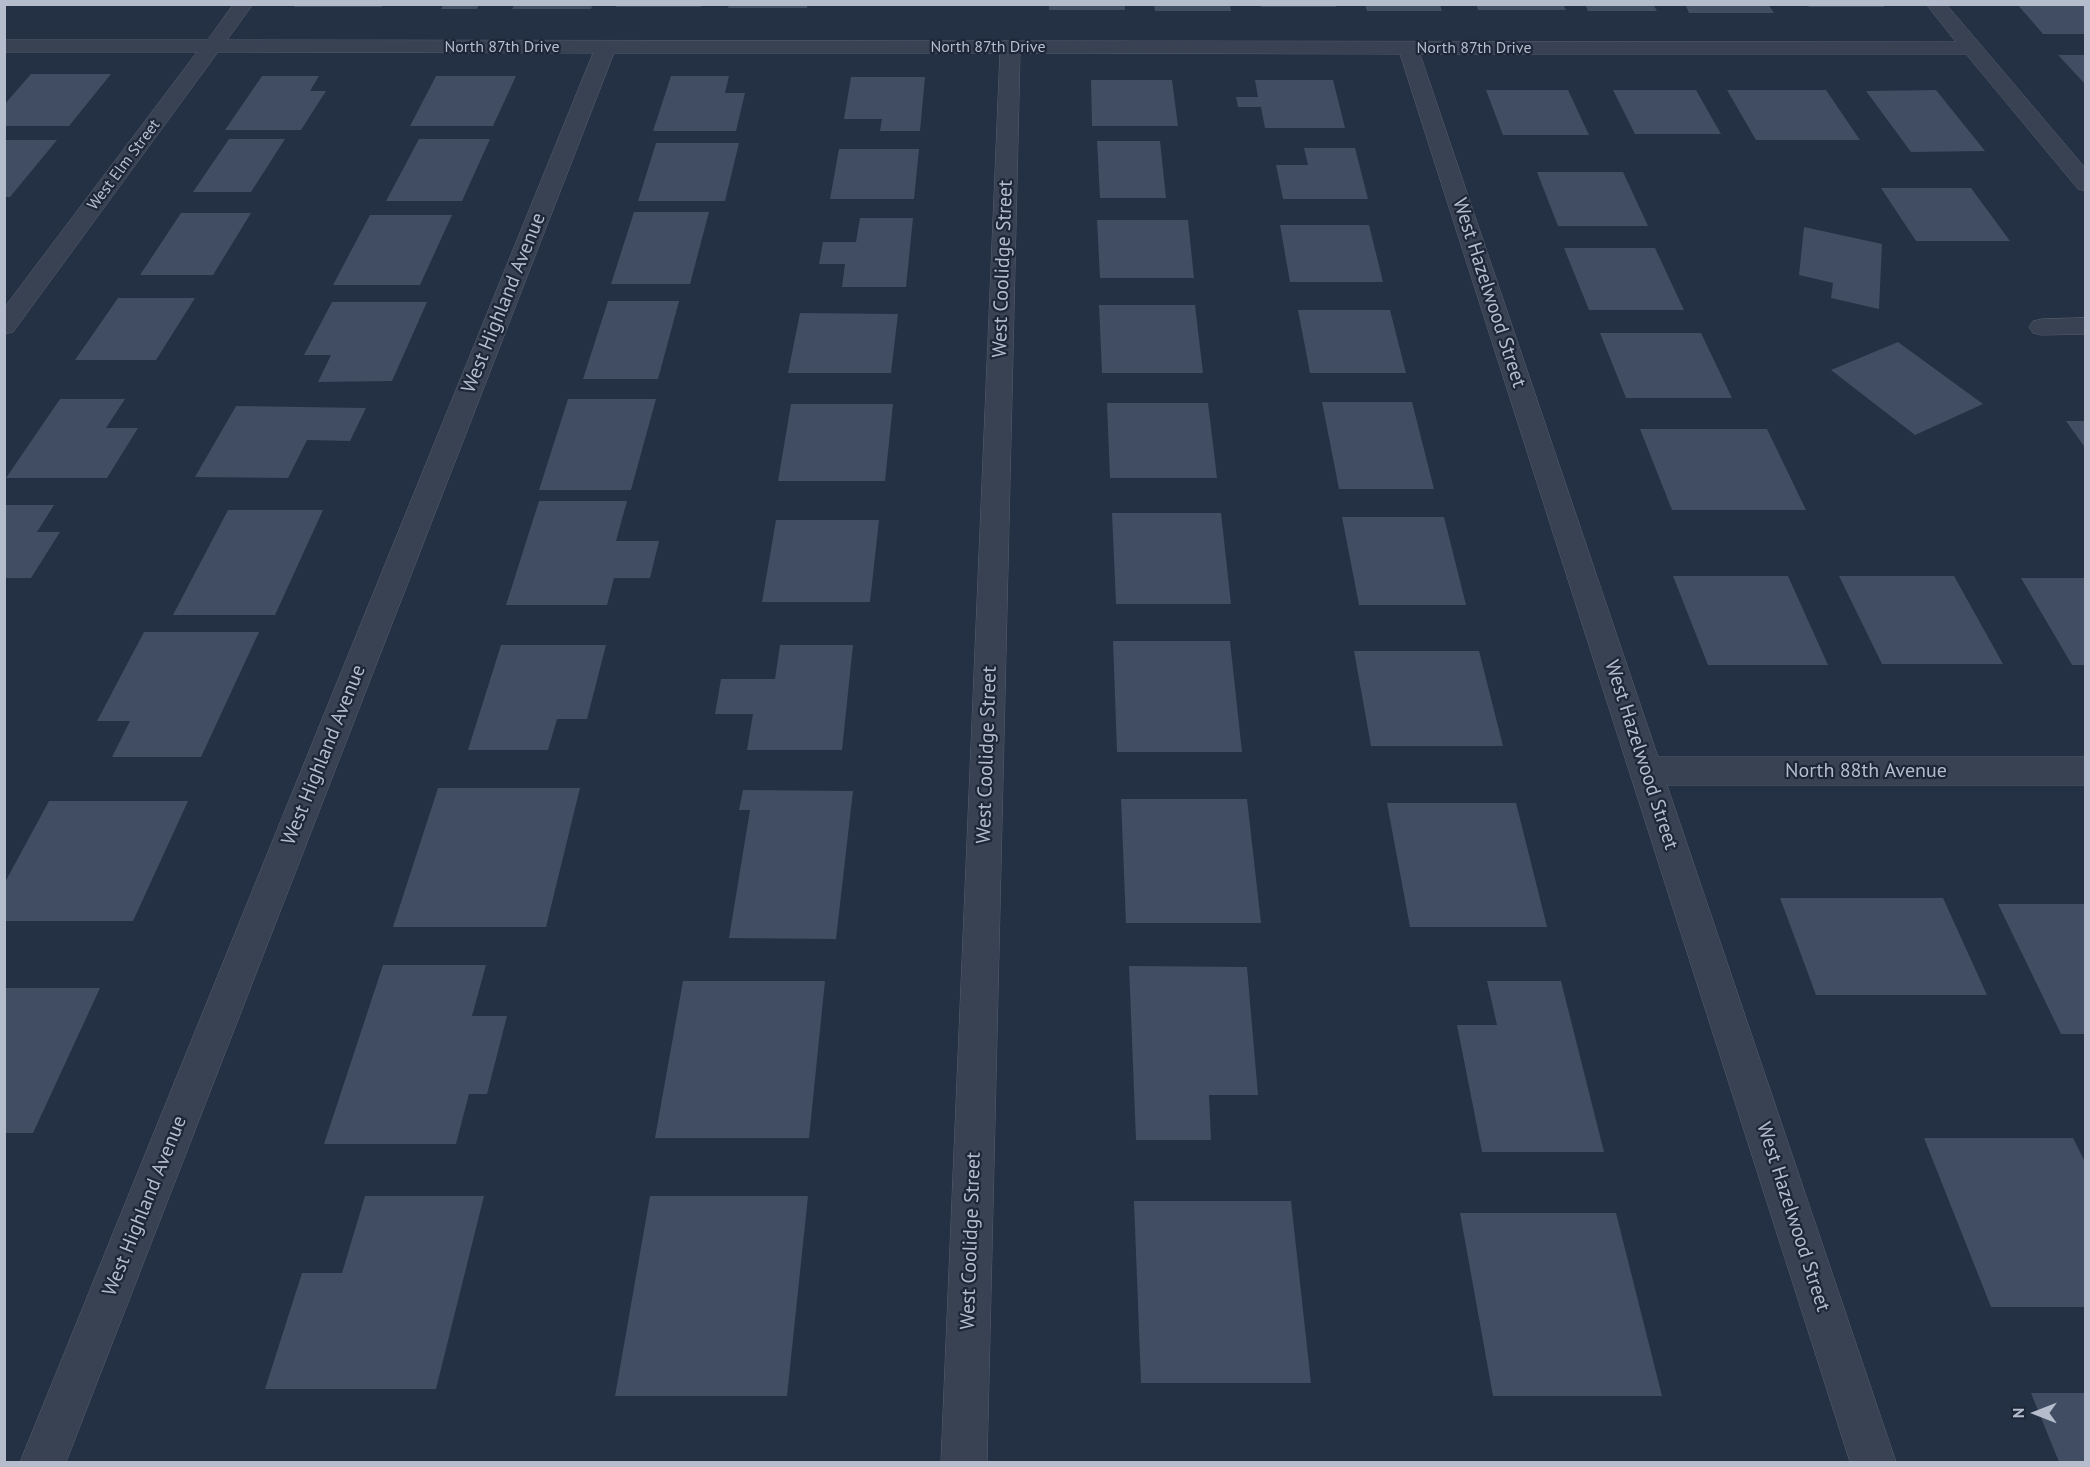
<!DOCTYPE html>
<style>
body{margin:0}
#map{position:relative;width:2090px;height:1467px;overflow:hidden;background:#243043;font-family:"PT Sans",sans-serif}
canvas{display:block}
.frame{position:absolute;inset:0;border:6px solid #b5bdcc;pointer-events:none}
.north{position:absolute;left:2006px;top:1383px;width:60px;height:60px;-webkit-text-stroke:4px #1d2738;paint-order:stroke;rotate:270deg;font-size:16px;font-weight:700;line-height:24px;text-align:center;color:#b5bdcc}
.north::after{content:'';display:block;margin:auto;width:21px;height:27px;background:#b5bdcc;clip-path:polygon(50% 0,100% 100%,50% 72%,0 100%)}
</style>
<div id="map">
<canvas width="2090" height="1467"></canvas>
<div class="frame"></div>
<div class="north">N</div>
</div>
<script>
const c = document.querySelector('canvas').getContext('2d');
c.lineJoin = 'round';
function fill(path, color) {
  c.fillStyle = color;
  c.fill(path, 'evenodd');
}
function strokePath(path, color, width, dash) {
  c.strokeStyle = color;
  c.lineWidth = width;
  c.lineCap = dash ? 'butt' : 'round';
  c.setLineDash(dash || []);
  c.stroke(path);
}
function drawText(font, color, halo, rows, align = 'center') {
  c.font = font + ' "PT Sans",sans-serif';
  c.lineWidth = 4.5;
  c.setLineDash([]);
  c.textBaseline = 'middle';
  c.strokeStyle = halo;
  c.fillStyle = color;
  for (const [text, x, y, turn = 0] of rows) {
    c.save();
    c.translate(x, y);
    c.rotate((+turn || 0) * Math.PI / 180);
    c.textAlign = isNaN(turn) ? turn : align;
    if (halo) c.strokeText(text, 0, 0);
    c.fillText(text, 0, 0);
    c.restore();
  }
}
fill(new Path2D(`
 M296 4H383L382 7H294Z
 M444 4H479L477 9H441Z
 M515 4H593L591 9H512Z
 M617 4H702L701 7H616Z
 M729 4H808L807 8H728Z
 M1049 4H1125V10H1049Z
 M1154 4H1230L1231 11H1155Z
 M1260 4H1335L1336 7H1261Z
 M1476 4H1563L1566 10H1478Z
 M1585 4H1653L1657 11H1588Z
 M1685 4H1768L1774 13H1689Z
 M1807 4H1882L1884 7H1809Z
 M2017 4H2086V34H2043Z
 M1365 5H1440L1442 11H1367Z
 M2058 55H2086V85Z
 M31 74H111L69 126H4V105Z
 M262 76H319L310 91H326L301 130H225Z
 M436 76H516L493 126H410Z
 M671 76H729L725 93H745L736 131H653Z
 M851 77H925L920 131H880L882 119H844Z
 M1091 80H1172L1178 126H1092Z
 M1255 80H1333L1345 128H1265L1261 107H1238L1236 97H1258Z
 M1486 90H1568L1589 135H1503Z
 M1613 90H1696L1721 134H1635Z
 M1727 90H1826L1860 140H1756Z
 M1936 90 1985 151 1911 152 1866 91Z
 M229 139H285L251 192H193Z
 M419 139H490L462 201H386Z
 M4 140H57L10 197H4Z
 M1097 141H1160L1166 198H1100Z
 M656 143H739L725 201H638Z
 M1304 148H1355L1368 199H1283L1276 165H1308Z
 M839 149H919L914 199H830Z
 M1537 172H1623L1648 226H1558Z
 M1881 188H1971L2010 241H1916Z
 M634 212H709L690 284H611Z
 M181 213H251L213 275H140Z
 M370 215H452L420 285H333Z
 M860 218H913L906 287H842L845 264H819L823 242H856Z
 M1097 220H1188L1194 278H1100Z
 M1280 225H1369L1383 282H1290Z
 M1804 227 1882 244 1879 309 1831 298 1833 283 1799 275Z
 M1564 248H1655L1684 310H1589Z
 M118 298H195L156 360H75Z
 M608 301H679L658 379H583Z
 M332 302H427L392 381 318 382 331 355H304Z
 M1099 305H1195L1203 373H1102Z
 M1298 310H1390L1406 373H1310Z
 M800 313 898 314 891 373H788Z
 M1600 333H1701L1732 398H1626Z
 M1898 342 1983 404 1915 435 1831 370Z
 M60 399H125L106 428H138L107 478H6Z
 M568 399H656L631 490H539Z
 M1322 402H1412L1434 489H1339Z
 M1107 403H1208L1217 478H1110Z
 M791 404H893L885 481H778Z
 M236 406 366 408 350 441 307 440 288 478 195 477Z
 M2066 421H2086V449Z
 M1640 429H1767L1806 510H1672Z
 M539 501H627L616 541H659L650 578H614L607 605H506Z
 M4 505H54L37 532H60L31 578H4Z
 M228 510H323L275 615H173Z
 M1112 513H1221L1231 604H1116Z
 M1342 517H1444L1466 605H1359Z
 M776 520H879L870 602H762Z
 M1673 576H1788L1828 665H1708Z
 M1839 576H1954L2003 664H1882Z
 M2021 578H2086V665H2072Z
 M144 632H259L201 757H112L130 721H97Z
 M1113 641H1230L1242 752H1117Z
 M501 645H606L587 719H557L548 750H468Z
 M780 645H853L842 750H747L753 714H715L721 679H775Z
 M1354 651H1479L1503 746H1371Z
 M438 788H580L546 927H393Z
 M743 790 853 791 836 939 729 938 750 810H739Z
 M1121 799H1247L1261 923H1126Z
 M49 801H188L133 921H4V884Z
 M1387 803H1516L1547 927H1410Z
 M1780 898H1943L1987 995H1816Z
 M1998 904H2086V1034H2061Z
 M383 965H486L472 1016H507L487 1094H469L456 1144H324Z
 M1129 966 1247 967 1258 1095H1209L1211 1140H1136Z
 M683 981H825L809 1138H655Z
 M1487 981H1561L1604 1152H1482L1457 1025H1497Z
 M4 988H100L33 1133H4Z
 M1924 1138H2073L2086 1164V1307H1991Z
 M365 1196H484L436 1389H265L302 1273H342Z
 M650 1196H808L787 1396H615Z
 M1134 1201H1291L1311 1383H1141Z
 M1460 1213H1616L1662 1396H1493Z
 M2031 1393H2086V1462H2059Z`), '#404d63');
const minor = new Path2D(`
 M234 4H253L227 40 1956 42 1926 4H1946L2086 169V191L2078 189 1966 54H1420L1658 757H2086V785H1667L1896 1462H1850L1400 54 1020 53 987 1462H941L1000 53H614L66 1462H20L593 53 218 52 13 332 4 334V308L197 52H4V40H207Z
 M2086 318V334L2042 335 2033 333 2029 327 2033 321 2042 319Z`);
strokePath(minor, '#566070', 1);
fill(minor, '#384252');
drawText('16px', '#b5bdcc', '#1d2738', [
 ["North 87th Drive",502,47],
 ["North 87th Drive",988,47],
 ["North 87th Drive",1474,48],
 ["West Elm Street",124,165,-53]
]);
drawText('20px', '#b5bdcc', '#1d2738', [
 ["West Coolidge Street",1003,269,-88],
 ["West Hazelwood Street",1489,293,72],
 ["West Highland Avenue",504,303,-68],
 ["West Highland Avenue",324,755,-68],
 ["West Coolidge Street",987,755,-88],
 ["West Hazelwood Street",1641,755,72],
 ["North 88th Avenue",1866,771],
 ["West Highland Avenue",145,1206,-68],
 ["West Hazelwood Street",1793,1217,72],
 ["West Coolidge Street",971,1241,-88]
]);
</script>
